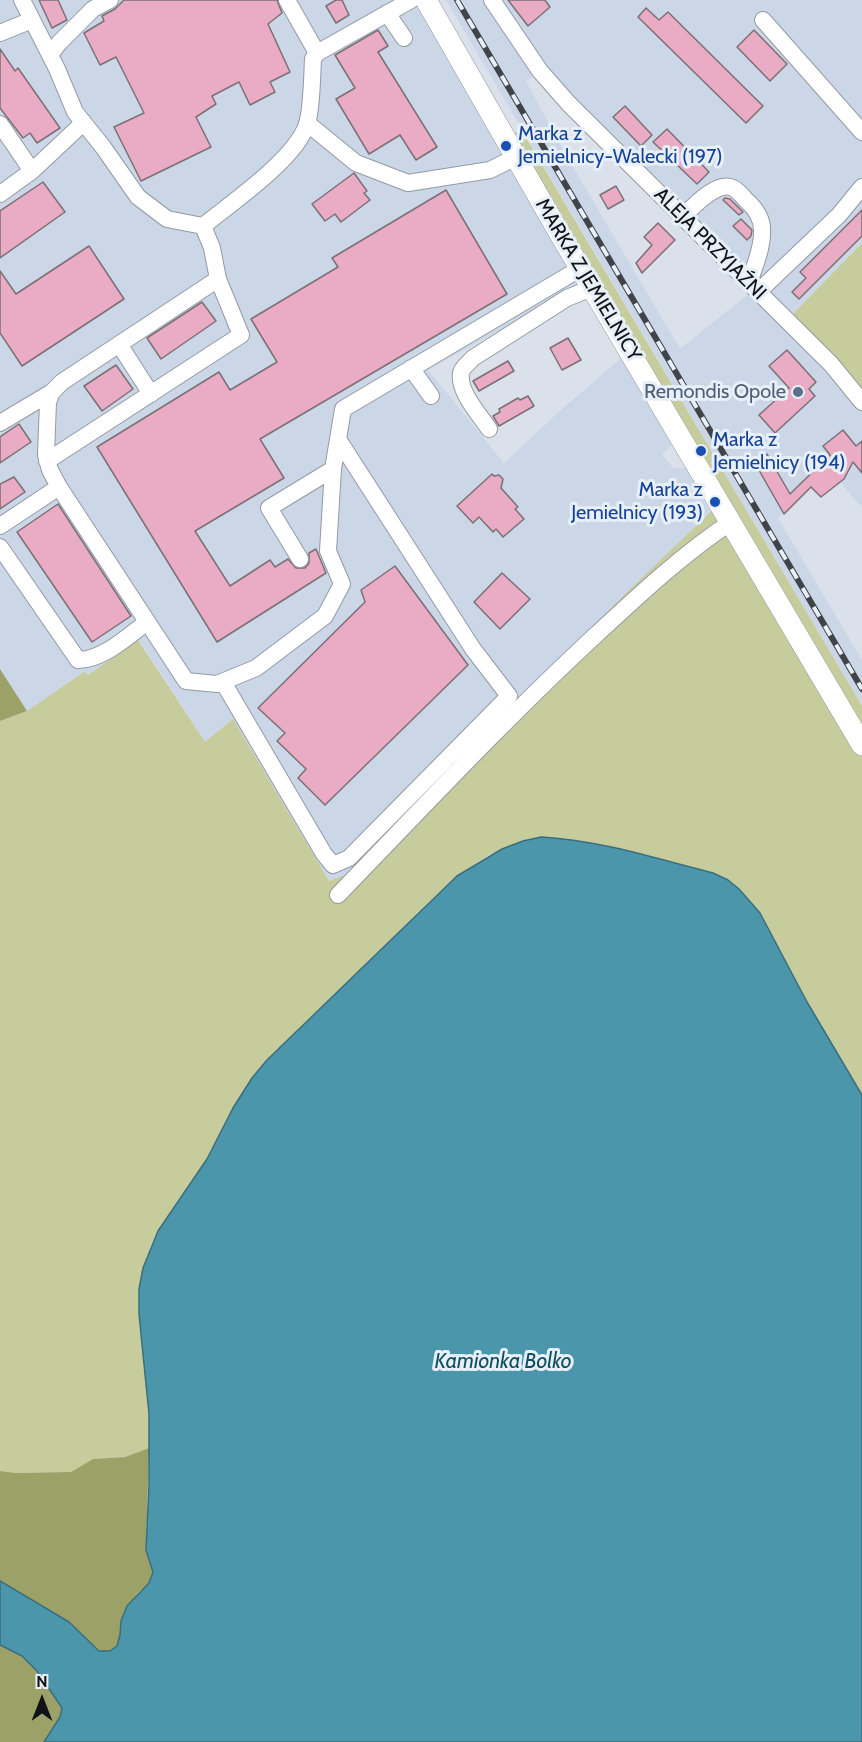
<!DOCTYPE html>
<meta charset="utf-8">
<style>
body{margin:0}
#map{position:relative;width:862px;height:1742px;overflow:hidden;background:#dae1eb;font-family:Cabin,sans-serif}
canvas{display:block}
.north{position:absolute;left:12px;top:1670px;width:60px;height:60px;-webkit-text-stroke:4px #e7eff8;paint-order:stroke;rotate:0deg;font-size:16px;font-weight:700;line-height:24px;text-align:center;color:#101215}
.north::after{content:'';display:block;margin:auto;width:21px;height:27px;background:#101215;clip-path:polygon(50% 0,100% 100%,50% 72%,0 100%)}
</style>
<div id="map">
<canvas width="862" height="1742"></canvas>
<div class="north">N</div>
</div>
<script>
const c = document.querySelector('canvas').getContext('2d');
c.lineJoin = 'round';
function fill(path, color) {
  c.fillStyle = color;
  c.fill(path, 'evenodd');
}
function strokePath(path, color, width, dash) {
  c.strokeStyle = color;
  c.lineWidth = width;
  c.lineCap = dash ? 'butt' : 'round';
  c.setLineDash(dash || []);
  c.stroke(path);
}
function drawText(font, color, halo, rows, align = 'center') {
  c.font = font + ' Cabin,sans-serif';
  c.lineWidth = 6;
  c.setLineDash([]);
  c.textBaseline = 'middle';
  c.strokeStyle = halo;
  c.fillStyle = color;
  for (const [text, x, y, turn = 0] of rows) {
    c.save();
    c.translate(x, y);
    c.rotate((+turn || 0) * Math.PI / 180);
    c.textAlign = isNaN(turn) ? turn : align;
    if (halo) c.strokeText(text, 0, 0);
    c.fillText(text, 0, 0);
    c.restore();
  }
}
fill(new Path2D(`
 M0 0H426L588 281 428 370 504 463 561 410 621 358 672 445 662 454 673 468H687L710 512 348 874 329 881 233 719 205 742 139 640 88 675 84 671 27 711 0 669Z
 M446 0H862V243L787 320 862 402V504L860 506 830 469 778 518 862 660V706ZM540 72 755 289 680 349 562 148 526 81Z`), '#cbd7e7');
fill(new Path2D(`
 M521 129 862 706V1095L807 1002 760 913 728 880 713 873 561 838C476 832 416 920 359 972 327 1000 297 1030 267 1060L252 1078 233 1108 207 1159 172 1209 158 1231 150 1247 145 1364 149 1414V1448L125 1457 93 1459 71 1472 16 1473 0 1471V721L27 711 85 671 88 675 138 640 205 742 233 719 329 881 348 874 621 598 720 503 505 139Z
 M862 243V402L787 320Z`), '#c6cc9b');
fill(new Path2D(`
 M0 669 27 711 0 721Z
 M149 1448 146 1550 153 1572 149 1583 137 1594 121 1621 120 1635 117 1646 111 1651H100L69 1622 0 1581V1471L16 1473 71 1472 93 1459 125 1457Z
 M0 1645 22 1656 37 1671 62 1708 60 1717 44 1742H0Z`), '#9ca267');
const water = new Path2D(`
 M541 837C599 840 657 859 713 873L728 880 739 889 760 913 807 1002 862 1095V1742H44L60 1717 62 1708 37 1671 22 1656 0 1645V1581L69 1622 99 1651H110L117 1646 120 1635 121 1621 127 1606 149 1583 153 1572 146 1550 149 1485V1414L139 1314V1289L143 1268 158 1231 207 1159 233 1108 252 1078 267 1060 457 876 502 849 523 841Z`);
fill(water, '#4c96ac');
strokePath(water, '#3a6e7f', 1.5);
const building = new Path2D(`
 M39 0H58L67 20 52 28Z
 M124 0H277L282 13 268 24 290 72 270 82 275 92 250 105 239 82 212 96 216 104 196 117 211 147 141 181 114 127 144 113 116 57 100 65 84 33 104 21 102 16 115 9Z
 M336 0H342L349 15 336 23 326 6Z
 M508 0H545L550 7 528 26Z
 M646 8 659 20 668 12 763 106 746 123 638 17Z
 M378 30 388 46 378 52 437 147 416 160 400 135 369 154 336 99 355 88 335 55Z
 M754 30 787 64 770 81 737 47Z
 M0 49 15 71 18 68 60 128 37 143 30 133 23 138 0 108Z
 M625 106 652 135 641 146 613 117Z
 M667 129 709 172 697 184 653 142Z
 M354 173 367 191 364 193 370 200 341 222 335 214 325 221 312 204Z
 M43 182 65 212 0 258V211Z
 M616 186 624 200 608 209 600 195Z
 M446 190 507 294 260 439 284 478 195 531 230 586 270 560 275 567 288 559 296 568H305L309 563V553L316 549 326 573 217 642 97 447 219 372 230 390 277 362 251 319 338 267 332 258Z
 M725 198 730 199 743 212 739 215 723 200Z
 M862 210V236L799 299 792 292 806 278 800 272Z
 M741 219 752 230 751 236 747 240 733 226Z
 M658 223 675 240 642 273 636 263 652 245 644 237Z
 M89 246 124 299 22 366 0 333V271L16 294Z
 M202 302 216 321 161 359 147 338Z
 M568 338 581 360 562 370 550 348Z
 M787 350 816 382 809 389 815 396 775 433 759 415 789 388 769 366Z
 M508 361 514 371 479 391 473 381Z
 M116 365 133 389 102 411 84 386Z
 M528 396 534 406 499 426 493 416 500 412 499 409 518 398 520 400Z
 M19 424 31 442 0 463V437Z
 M843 430 856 446 862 441V473L853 462 844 479 821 497 811 487 784 514 756 465 767 454 790 494 830 455 823 446Z
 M492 474 494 476 499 475 503 479 501 488 518 507 515 509 524 519 503 537 496 529 493 532 479 517 473 523 457 506Z
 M14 477 25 492 0 509V484Z
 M58 504 131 616 92 642 17 532Z
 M395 566 468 665 325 805 298 778 306 769 277 741 285 733 258 708 365 602 361 590Z
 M502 573 530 599 500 629 474 602Z`);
fill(building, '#eaabc4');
strokePath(building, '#7b7074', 1.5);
const minor = new Path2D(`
 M22 0 57 69 75 112 103 147 138 197 167 219 203 226
 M287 0 317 53
 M492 0 540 71 569 104 831 364 862 402
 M387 13 404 38
 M763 20 862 132
 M0 33 32 20
 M50 55 59 43 93 9 110 0
 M307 123 356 163 408 183 490 170 516 157
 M0 124 32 171
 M0 194 32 171 82 124
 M683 217C692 207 718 180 733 188 738 190 743 197 747 201 756 209 763 220 762 233 762 250 754 267 749 283
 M218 279 62 382 52 392 48 402 46 455 50 470 59 487 186 681 217 684 256 668 325 616 342 584 328 551 333 469 343 409 581 268
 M758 292 839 215 862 187
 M119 344 151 394
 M411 368 431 396
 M0 423 52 392
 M489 429C480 415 458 392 461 373 462 367 469 363 473 358L567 298 592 288
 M47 461 241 335 218 279 212 248 203 226C231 203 296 159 307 124 312 108 312 76 313 59L317 53 411 0
 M0 526 59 487
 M0 547 78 660C103 660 128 636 147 622
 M300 559 269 508 333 469
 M223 682 324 854 333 865 349 858 509 696 473 649 338 439
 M338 895C424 806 508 716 598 633 640 594 683 554 731 522`);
const major = new Path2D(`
 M426 0 560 234 862 745`);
strokePath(minor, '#939aa3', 18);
strokePath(major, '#939aa3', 22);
strokePath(minor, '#fff', 16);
strokePath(major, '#fff', 21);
const rail = new Path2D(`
 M457 0 862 689`);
strokePath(rail, '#404347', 6);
strokePath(rail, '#e7eff8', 4, [11]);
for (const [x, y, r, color] of [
 [506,146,6,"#1a4fb4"],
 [798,392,6,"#5c6f8a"],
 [701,451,6,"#1a4fb4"],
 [715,502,6,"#1a4fb4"]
]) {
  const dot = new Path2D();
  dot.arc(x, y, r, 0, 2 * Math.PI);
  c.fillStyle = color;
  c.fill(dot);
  strokePath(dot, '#e7eff8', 2);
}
drawText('20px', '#164399', '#e7eff8', [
 ["Marka z",518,134],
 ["Jemielnicy-Walecki (197)",518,157],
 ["Marka z",713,440],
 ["Jemielnicy (194)",713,463],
 ["Marka z",703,490,"right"],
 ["Jemielnicy (193)",703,513,"right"]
], 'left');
drawText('20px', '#101215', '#e7eff8', [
 ["ALEJA PRZYJAŹNI",710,244,45],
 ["MARKA Z JEMIELNICY",588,280,59]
]);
drawText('20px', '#4e5e75', '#e7eff8', [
 ["Remondis Opole",786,392]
], 'right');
drawText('italic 21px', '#0e4e5e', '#e7eff8', [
 ["Kamionka Bolko",503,1362]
]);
</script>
